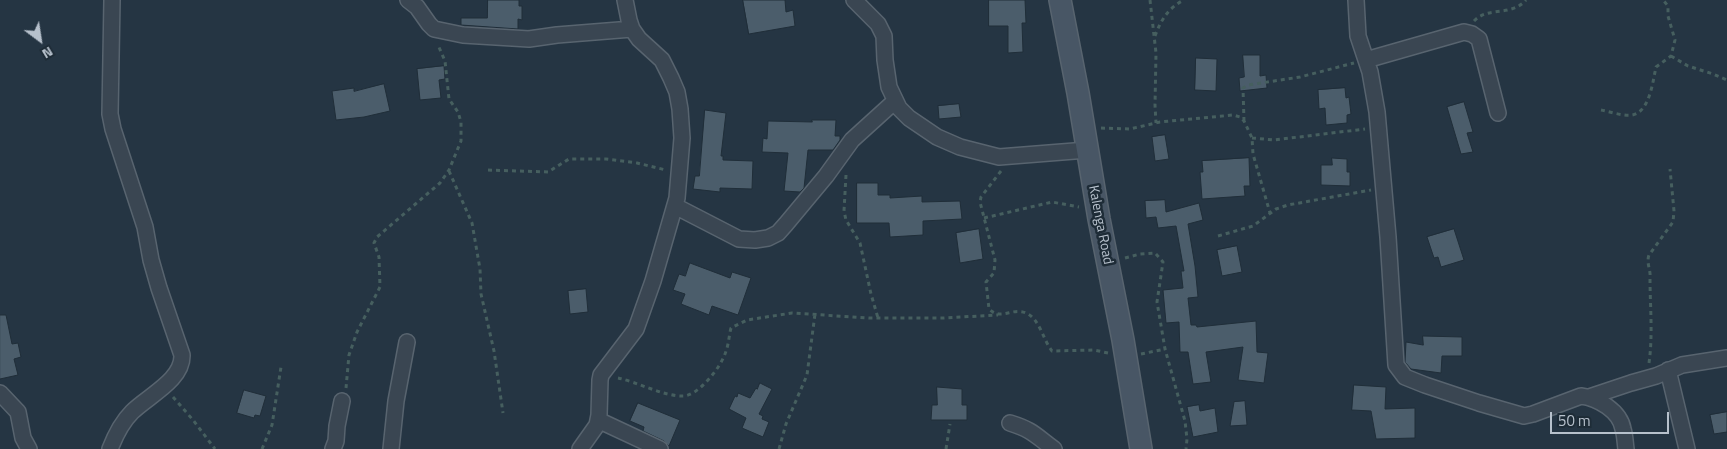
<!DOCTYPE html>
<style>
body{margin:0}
#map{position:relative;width:1727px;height:449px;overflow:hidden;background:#253543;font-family:"Titillium Web",sans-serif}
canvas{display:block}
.north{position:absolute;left:15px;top:15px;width:50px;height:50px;-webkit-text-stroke:4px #1e2c37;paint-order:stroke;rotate:149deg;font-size:14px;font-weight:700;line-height:20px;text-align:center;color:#b7c1cc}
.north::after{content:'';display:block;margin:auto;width:18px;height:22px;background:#b7c1cc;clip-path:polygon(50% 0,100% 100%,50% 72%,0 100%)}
.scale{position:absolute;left:1550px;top:412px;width:119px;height:22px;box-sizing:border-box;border:2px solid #b7c1cc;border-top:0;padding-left:6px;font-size:15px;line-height:18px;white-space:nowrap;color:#b7c1cc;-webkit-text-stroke:4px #1e2c37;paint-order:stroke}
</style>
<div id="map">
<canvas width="1727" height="449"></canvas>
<div class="north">N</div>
<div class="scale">50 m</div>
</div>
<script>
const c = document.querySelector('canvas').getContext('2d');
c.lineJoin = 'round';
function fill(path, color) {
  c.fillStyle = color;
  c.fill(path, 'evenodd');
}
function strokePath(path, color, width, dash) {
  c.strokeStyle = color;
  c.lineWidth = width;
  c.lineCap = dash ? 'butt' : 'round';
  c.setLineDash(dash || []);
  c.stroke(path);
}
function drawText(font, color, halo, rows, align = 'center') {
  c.font = font + ' "Titillium Web",sans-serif';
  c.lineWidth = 5;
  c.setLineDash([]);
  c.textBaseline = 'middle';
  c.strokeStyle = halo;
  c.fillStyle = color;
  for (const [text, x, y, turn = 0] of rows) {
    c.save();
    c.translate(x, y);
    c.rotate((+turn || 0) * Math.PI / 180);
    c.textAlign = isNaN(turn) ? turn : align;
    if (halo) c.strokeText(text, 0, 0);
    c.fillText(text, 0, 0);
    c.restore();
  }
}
const building = new Path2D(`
 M488 0H519V6H522V20L518 19V29L461 25V18H487Z
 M743 0H785L786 12 793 10 795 26 749 34Z
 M989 0H1025L1026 23H1022L1023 52 1008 53V26H989Z
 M1243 55H1260V76L1266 75 1267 88 1240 91 1239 78 1244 77Z
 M1196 58 1217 59 1216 91 1195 90Z
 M444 66 445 79 439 80 441 98 420 100 417 69Z
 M384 84 390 111 364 117 336 120 332 91 354 88V91Z
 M1345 88 1346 98 1349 97 1351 114 1347 115V123L1326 125 1325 108 1319 109 1318 90Z
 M1464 102 1473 132 1467 133 1473 152 1461 154 1447 107Z
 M959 104 961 117 939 119 938 106Z
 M705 110 726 113 721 156H723V160L753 161 752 189 720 188V192L693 189 695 176H699Z
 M812 120H836L835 136H840V140L833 150H808L804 188 800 192 784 191 788 153 762 152 763 138 767 139 768 121 812 122Z
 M1165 135 1169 159 1155 161 1152 137Z
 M1249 158 1250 186H1244L1245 196 1202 199 1200 172H1203L1202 161Z
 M1332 158 1347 159V172H1350V186L1321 185V165H1332Z
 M857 183H878V195H890V198L922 196V202L960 201 962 219 923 221V235L890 237 889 223H857Z
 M1165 200 1166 212 1199 203 1203 220 1188 224 1195 266 1198 297 1188 298 1191 325H1196L1197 327 1256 321 1257 352 1268 353 1264 383 1238 380 1243 347 1206 352 1211 382 1193 384 1188 352H1180L1179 322 1166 323 1163 290 1183 288 1181 271H1184L1176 226 1158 228 1156 217 1146 218 1145 201Z
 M979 229 983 259 960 263 956 233Z
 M1454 229 1464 260 1441 267 1438 257 1434 258 1427 237Z
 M1237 246 1242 272 1222 276 1217 250Z
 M690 263 730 278 732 272 751 278 738 315 712 306 709 315 681 304 685 294 673 290 679 274 685 276Z
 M586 289 588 312 570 314 568 291Z
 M0 315H6L12 344 18 343 21 357 14 359 18 375 0 379Z
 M1423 336 1462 337V356H1442L1441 373 1411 369 1405 362 1406 342 1423 345Z
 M760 383 772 389 759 414 763 416 762 419 769 422 763 437 742 428 746 418 729 409 735 396 737 397 738 393 750 398 756 388 757 389Z
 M1354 385 1386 387 1385 409 1415 408V438L1376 439 1371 411 1352 410Z
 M937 387 962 389V405H967V420H931L932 405H937Z
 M244 390 266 396 260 416 255 415 254 418 237 413Z
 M1245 401 1247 425 1230 426 1234 402Z
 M638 403 680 420 669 446 664 441 643 431 644 427 630 421Z
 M1199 405 1200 411 1215 408 1218 432 1193 437 1187 407Z
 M1727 412V432L1714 434 1710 415Z`);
fill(building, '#4b5d6b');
strokePath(building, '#202e39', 1);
const minor = new Path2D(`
 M408 0 417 7 429 24 434 29 463 35 529 39 557 35 632 29
 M854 0 878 24 884 36 885 60 889 87 899 108 909 118 937 137 960 147 999 157 1087 150
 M1356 0 1358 36 1370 72 1377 112 1388 237 1396 365 1405 377 1425 385 1479 403 1524 416 1533 414 1581 396C1598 398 1620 411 1623 429 1625 435 1625 442 1626 449
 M1366 60 1464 32 1472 34 1479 39 1498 113
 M675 206 739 239 755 240 768 238 778 233 786 224 826 176 852 140 895 101
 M1668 370 1687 449
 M0 393 18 412 23 438 29 449
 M1589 397 1631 383 1656 376 1682 365 1727 358
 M598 420 660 449
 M1010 423C1033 430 1036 436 1054 449
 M110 449C115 436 122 422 132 412 148 396 183 380 182 355L159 288 151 260 145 227 113 129 110 114 112 0
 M333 449 336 441 337 426 342 401
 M391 449 396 401 407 342
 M580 449 597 425 599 415 600 380 601 375 636 329 653 281 677 198 682 138 680 109 677 92 671 78 662 60 639 39 632 29 629 20 625 0`);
const secondary = new Path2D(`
 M1060 0 1078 93 1099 219 1123 340 1141 449`);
strokePath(minor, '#58646f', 18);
strokePath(secondary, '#58646f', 24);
strokePath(new Path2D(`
 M1150 0 1156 53 1155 105 1156 123
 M1474 21C1488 6 1511 17 1526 0
 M1155 36C1161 20 1168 8 1184 0
 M1671 56 1688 66 1713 74 1727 80
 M1601 110C1611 112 1622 116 1632 115 1650 112 1653 80 1656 67L1671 56 1675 40 1668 16V6L1663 0
 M1244 121 1243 88 1248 85 1300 77 1354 63
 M1101 128 1130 129 1160 122 1233 115 1240 117 1244 121 1252 138 1253 154 1270 213
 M1252 138 1274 140 1365 129
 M488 170 548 172 569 159H606L637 163 666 170
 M449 171 472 223 480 269 481 294 494 351 503 413
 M1001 171 981 197 980 202 995 260 994 273 986 282 989 309C1001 321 1012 307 1026 313 1040 319 1043 340 1052 351L1094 350 1108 353
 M846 175 844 211 846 220 860 243 871 294 878 318
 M984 218 1052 202 1079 207
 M1218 236 1253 226 1276 209 1288 205 1371 190
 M1125 258 1140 254 1155 253 1163 262 1157 302 1165 349 1185 421 1187 439 1186 449
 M1141 354 1165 349
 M1649 363C1653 335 1650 306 1650 278 1651 270 1646 263 1649 255L1673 222 1674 211 1670 169
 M618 378C637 382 663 396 682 396 698 397 722 366 726 351 729 343 729 335 731 328L747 320 792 313 869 318H943L998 315
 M346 388 349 355 357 332 380 287 379 257 374 243 377 237 440 183 449 170 461 141V122L458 112 449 99 445 61 438 45
 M173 397 193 420 215 449
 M262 449 272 425 281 367
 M779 449 786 424 807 375 815 314
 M946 449 950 424`), '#465f5f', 3, [4, 4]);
strokePath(minor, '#3a4652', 15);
strokePath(secondary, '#485665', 21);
drawText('14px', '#b7c1cc', '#1e2c37', [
 ["Kalenga Road",1100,225,79]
]);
</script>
